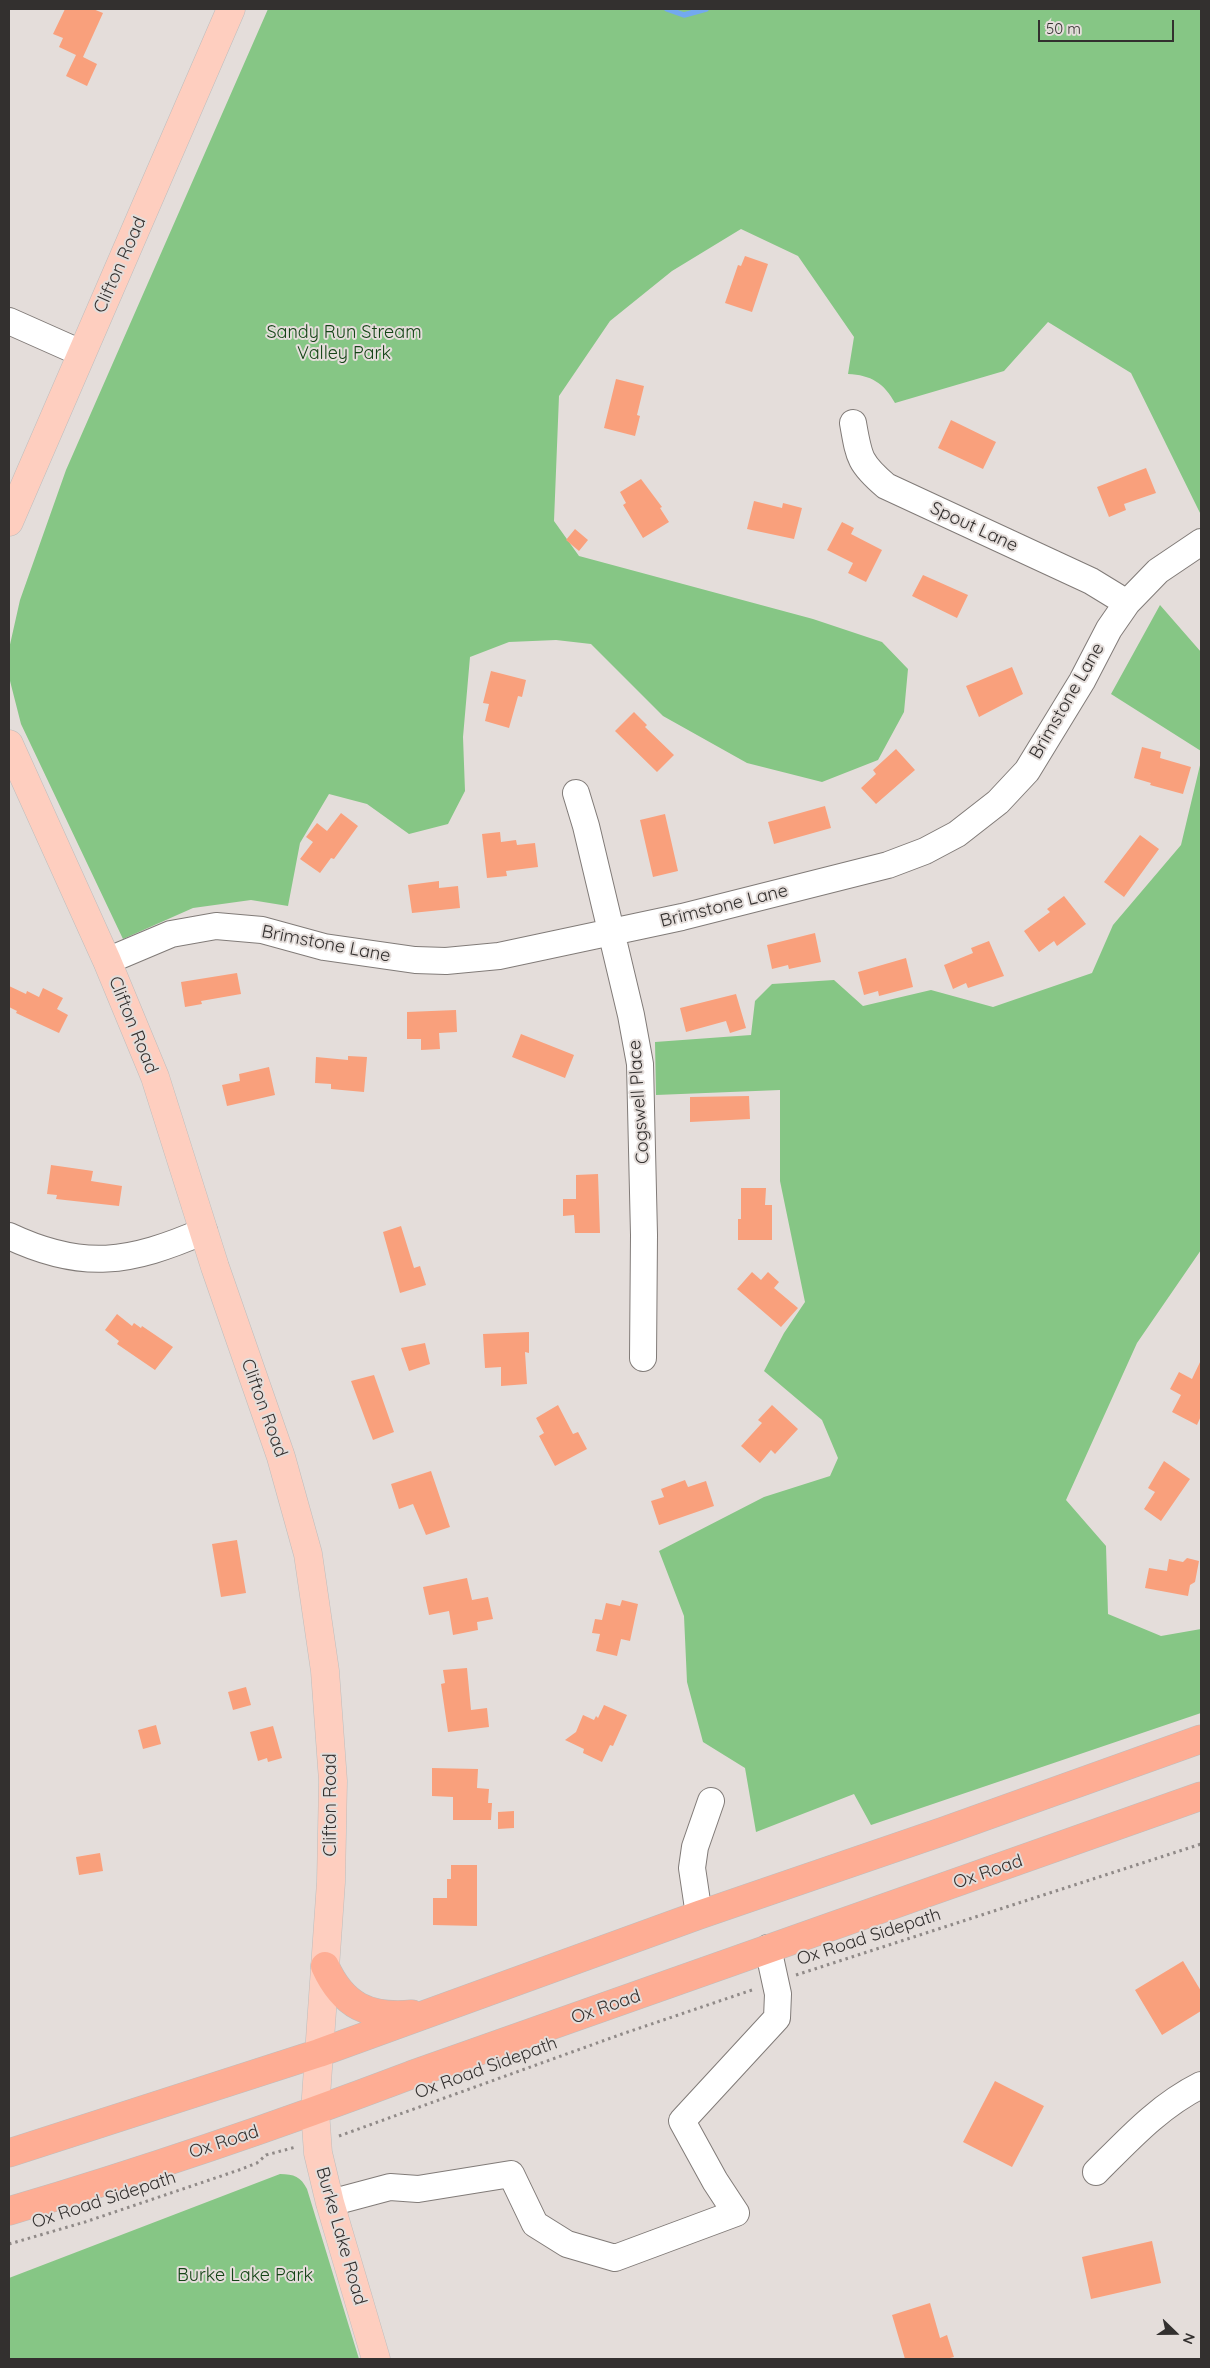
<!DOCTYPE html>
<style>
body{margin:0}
#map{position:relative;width:1210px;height:2368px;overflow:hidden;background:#e4ddda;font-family:Quicksand,sans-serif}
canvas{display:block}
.frame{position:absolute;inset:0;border:10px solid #33302f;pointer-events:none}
.north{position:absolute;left:1150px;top:2308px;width:50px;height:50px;-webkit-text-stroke:4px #e4ddda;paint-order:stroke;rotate:112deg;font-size:14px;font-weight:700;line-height:20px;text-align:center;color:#33302f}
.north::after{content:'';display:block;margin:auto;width:18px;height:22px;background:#33302f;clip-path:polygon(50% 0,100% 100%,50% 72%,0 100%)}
.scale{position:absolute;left:1038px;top:20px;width:136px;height:22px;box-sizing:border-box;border:2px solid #33302f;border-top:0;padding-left:6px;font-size:15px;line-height:18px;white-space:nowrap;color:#33302f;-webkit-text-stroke:4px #e4ddda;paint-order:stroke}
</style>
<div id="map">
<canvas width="1210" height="2368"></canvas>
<div class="frame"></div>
<div class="north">N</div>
<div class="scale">50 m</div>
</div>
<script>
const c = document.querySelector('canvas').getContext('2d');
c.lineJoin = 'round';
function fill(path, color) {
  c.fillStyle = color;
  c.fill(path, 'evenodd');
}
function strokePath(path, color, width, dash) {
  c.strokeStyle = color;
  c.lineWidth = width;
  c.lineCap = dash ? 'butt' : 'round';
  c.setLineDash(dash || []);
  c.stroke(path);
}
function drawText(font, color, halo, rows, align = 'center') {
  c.font = font + ' Quicksand,sans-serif';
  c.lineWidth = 4;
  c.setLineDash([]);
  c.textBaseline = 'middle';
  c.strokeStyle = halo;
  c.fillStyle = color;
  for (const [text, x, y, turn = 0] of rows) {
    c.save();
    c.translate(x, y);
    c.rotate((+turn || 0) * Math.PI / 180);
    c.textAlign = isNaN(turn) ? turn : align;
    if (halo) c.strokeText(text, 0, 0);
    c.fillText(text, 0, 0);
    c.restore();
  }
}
fill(new Path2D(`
 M268 9H1201V515L1131 373 1048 322 1004 371 895 403C884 383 871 375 848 374L854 337 798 256 741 229 672 271 610 321 559 396 554 521 579 556 813 619 882 642 908 669 904 712 878 760 822 782 747 763 663 716 591 644 556 640 509 642 470 657 463 737 465 791 448 824 409 834 367 804 329 794 300 843 288 906 251 900 193 908 123 939 21 724 9 677V649L20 600 66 470Z
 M1160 605 1201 652V751L1111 694Z
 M1201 761V1250L1137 1343 1066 1500 1106 1546 1108 1614 1161 1636 1201 1629V1713L871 1825 854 1794 756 1832 745 1768 703 1742 687 1682 684 1616 659 1551 764 1497 830 1476 838 1458 822 1420 764 1371 784 1333 805 1302 780 1181V1090L656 1095 655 1042 751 1035 755 1001 772 984 834 980 863 1006 931 990 993 1007 1092 973 1113 925 1181 845Z
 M280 2174C294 2174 301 2177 307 2189L359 2359H9V2278Z`), '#86c685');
strokePath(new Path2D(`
 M667 9 684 15 706 9`), '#73a9ef', 5.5);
fill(new Path2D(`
 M65 9H93L103 13 83 57 97 64 87 86 66 76 76 55 59 47 63 38 53 34Z
 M745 256 768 264 752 312 725 303 738 265 741 266Z
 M616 379 644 386 637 415 640 416 635 436 604 428Z
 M951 420 996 442 983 469 938 448Z
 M1146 468 1156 493 1124 504 1126 510 1109 517 1097 487Z
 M641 479 662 507 660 508 669 522 643 538 623 505 626 503 620 492Z
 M754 501 782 508 783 503 802 508 794 539 747 529Z
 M842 522 854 528 851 534 882 550 866 582 848 573 853 563 827 550Z
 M575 529 588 540 579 551 566 540Z
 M923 575 968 595 957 618 912 596Z
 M1012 667 1023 694 979 717 966 686Z
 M491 671 526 680 522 697 518 696 509 728 485 721 489 704 483 703Z
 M634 712 647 725 645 727 674 755 657 772 615 731Z
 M1142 747 1161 752 1160 758 1191 767 1183 794 1150 785 1151 783 1134 778Z
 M896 749 915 770 876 804 861 788 876 774 873 770Z
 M825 806 831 828 774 844 768 822Z
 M341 813 358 826 334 859 331 858 320 873 300 859 313 842 306 837 317 823 327 831Z
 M665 814 678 871 653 877 640 820Z
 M500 832 501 842 516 840 517 845 535 843 538 867 506 871 507 876 487 878 482 834Z
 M1140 835 1159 849 1124 897 1104 882Z
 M439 881V888L458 886 460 908 412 913 408 885Z
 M1064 896 1086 924 1057 946 1054 941 1039 952 1024 931 1050 912 1047 909Z
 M815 933 821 962 789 969 788 965 772 969 767 945Z
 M989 941 1004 976 968 988 966 983 953 989 944 965 973 953 971 948Z
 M906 958 913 987 879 996 878 991 864 995 858 972Z
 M237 973 241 994 201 1001 202 1004 185 1007 181 982Z
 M9 986 26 994 27 991 39 997 43 988 63 998 57 1009 68 1015 59 1033 16 1013 17 1011 9 1007Z
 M736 994 746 1028 730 1033 726 1021 686 1032 680 1008Z
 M456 1010 457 1032 439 1033 440 1049 421 1050V1039H407V1012Z
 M521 1034 574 1055 565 1078 512 1057Z
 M348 1056 367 1057 364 1092 331 1089V1084L315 1083 316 1057 348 1060Z
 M269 1067 275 1095 227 1106 222 1085 240 1081 239 1074Z
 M749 1096 750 1119 690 1122V1097Z
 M51 1165 93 1171 91 1181 122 1186 119 1206 56 1199 57 1195 47 1194Z
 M598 1174 600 1233H575L574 1215 563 1216V1199H576V1175Z
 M741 1188H766L765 1205H772V1240H738V1219H741Z
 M401 1226 414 1268 420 1266 426 1285 400 1293 383 1232Z
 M752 1272 761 1280 768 1272 779 1282 774 1288 798 1308 781 1327 737 1289Z
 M117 1314 132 1326 134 1323 141 1328 142 1326 173 1347 155 1370 117 1344 119 1341 105 1330Z
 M529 1332V1353L525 1352 527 1384 501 1386V1367L485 1368 483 1334Z
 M425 1343 430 1364 409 1371 401 1348Z
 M1201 1360V1416L1197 1425 1172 1412 1181 1395 1170 1389 1179 1372 1192 1379Z
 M374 1375 394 1432 373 1440 351 1381Z
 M558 1405 573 1434 578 1432 587 1449 555 1466 539 1436 544 1433 536 1418Z
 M772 1405 798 1429 775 1454 771 1450 760 1463 741 1446 762 1423 758 1420Z
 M1164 1461 1190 1479 1161 1521 1144 1509 1155 1492 1148 1488Z
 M431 1471 450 1527 426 1535 413 1504 399 1509 391 1484Z
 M685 1480 688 1487 706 1481 714 1506 659 1525 651 1501 664 1497 661 1489Z
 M237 1540 246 1593 221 1597 212 1544Z
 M1187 1558 1199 1561 1195 1582 1190 1585 1188 1596 1145 1588 1149 1568 1167 1571 1169 1559 1183 1562Z
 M467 1578 472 1600 488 1597 493 1619 477 1622 478 1630 453 1635 449 1611 429 1615 423 1587Z
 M622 1600 638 1604 630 1641 621 1639 617 1656 596 1651 600 1634 592 1633 595 1619 602 1620 606 1603 620 1606Z
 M467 1668 471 1710 487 1708 489 1727 448 1732 441 1684 445 1683 443 1670Z
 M246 1687 251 1705 233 1710 228 1692Z
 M604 1705 627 1715 613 1746 610 1745 602 1762 583 1753 584 1749 565 1740 576 1732 583 1715 594 1720 596 1716 598 1718Z
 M156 1725 161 1744 143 1749 138 1730Z
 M273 1726 282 1758 268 1762 267 1758 258 1761 250 1732Z
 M432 1768 478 1769 477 1788 489 1789 488 1803H492L491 1820H453V1797L432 1796Z
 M514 1811V1828L498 1829V1812Z
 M100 1853 103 1871 79 1875 76 1857Z
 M451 1865H477V1926L433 1925V1898H447V1879H451Z
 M1183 1961 1201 1991V2011L1162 2035 1135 1990Z
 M995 2081 1044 2106 1012 2167 963 2142Z
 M1152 2241 1161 2283 1091 2299 1082 2257Z
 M930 2303 940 2338 947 2335 954 2357 946 2359H905L892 2315Z`), '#f9a07c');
const minor = new Path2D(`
 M9 321 81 353
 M853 423C859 457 859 463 886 486L1091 581 1127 603
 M576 793 586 826 631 1015 640 1064 644 1235 643 1358
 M107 961 171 934 216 926 262 930 324 947 415 960 446 961 499 956 682 917 888 865 925 851 957 834 998 802 1027 771 1082 681 1109 629 1127 603 1158 571 1201 542
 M9 1236C83 1271 130 1263 204 1231
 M699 1915 692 1868 695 1847 711 1801
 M1096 2172C1129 2139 1159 2106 1201 2085
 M330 2203 390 2187 418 2189 511 2174 535 2224 567 2244 615 2258 736 2213 715 2181 682 2121 777 2018 778 1994 768 1948`);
const major = new Path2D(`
 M9 522 231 9
 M9 744 107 961 155 1077 215 1267 281 1457 308 1554 325 1671 333 1781 331 1882 315 2111 318 2153 330 2203 376 2359`);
const highway = new Path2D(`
 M325 1966C343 2006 369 2018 412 2014
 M9 2153 319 2053 699 1915 944 1831 1201 1739
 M9 2211C144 2171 279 2125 411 2075L1201 1796`);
strokePath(minor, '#817b78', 28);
strokePath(major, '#bebdbc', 29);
strokePath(highway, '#bebdbc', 29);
strokePath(new Path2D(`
 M796 1975 1201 1844
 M339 2136 622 2034 755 1989
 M9 2244 85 2222 239 2170 257 2163 266 2155 296 2147`), '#908a88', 3, [2.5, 4]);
strokePath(minor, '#fff', 26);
strokePath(major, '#fecebf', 28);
strokePath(highway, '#fead94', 28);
drawText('18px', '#33302f', '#e4ddda', [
 ["Clifton Road",120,265,-66],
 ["Spout Lane",974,527,25],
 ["Brimstone Lane",1067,701,-60],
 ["Brimstone Lane",724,906,-14],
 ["Brimstone Lane",326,944,11],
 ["Clifton Road",133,1025,68],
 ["Cogswell Place",639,1102,-94],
 ["Clifton Road",264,1408,70],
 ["Clifton Road",331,1805,-90],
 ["Ox Road",988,1872,-19],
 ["Ox Road Sidepath",869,1937,-18],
 ["Ox Road",606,2007,-19],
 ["Ox Road Sidepath",486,2068,-20],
 ["Ox Road",224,2142,-18],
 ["Ox Road Sidepath",104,2200,-18],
 ["Burke Lake Road",341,2236,74]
]);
drawText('18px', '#154417', '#e4ddda', [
 ["Sandy Run Stream",344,333],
 ["Valley Park",344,354],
 ["Burke Lake Park",245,2276]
]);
</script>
